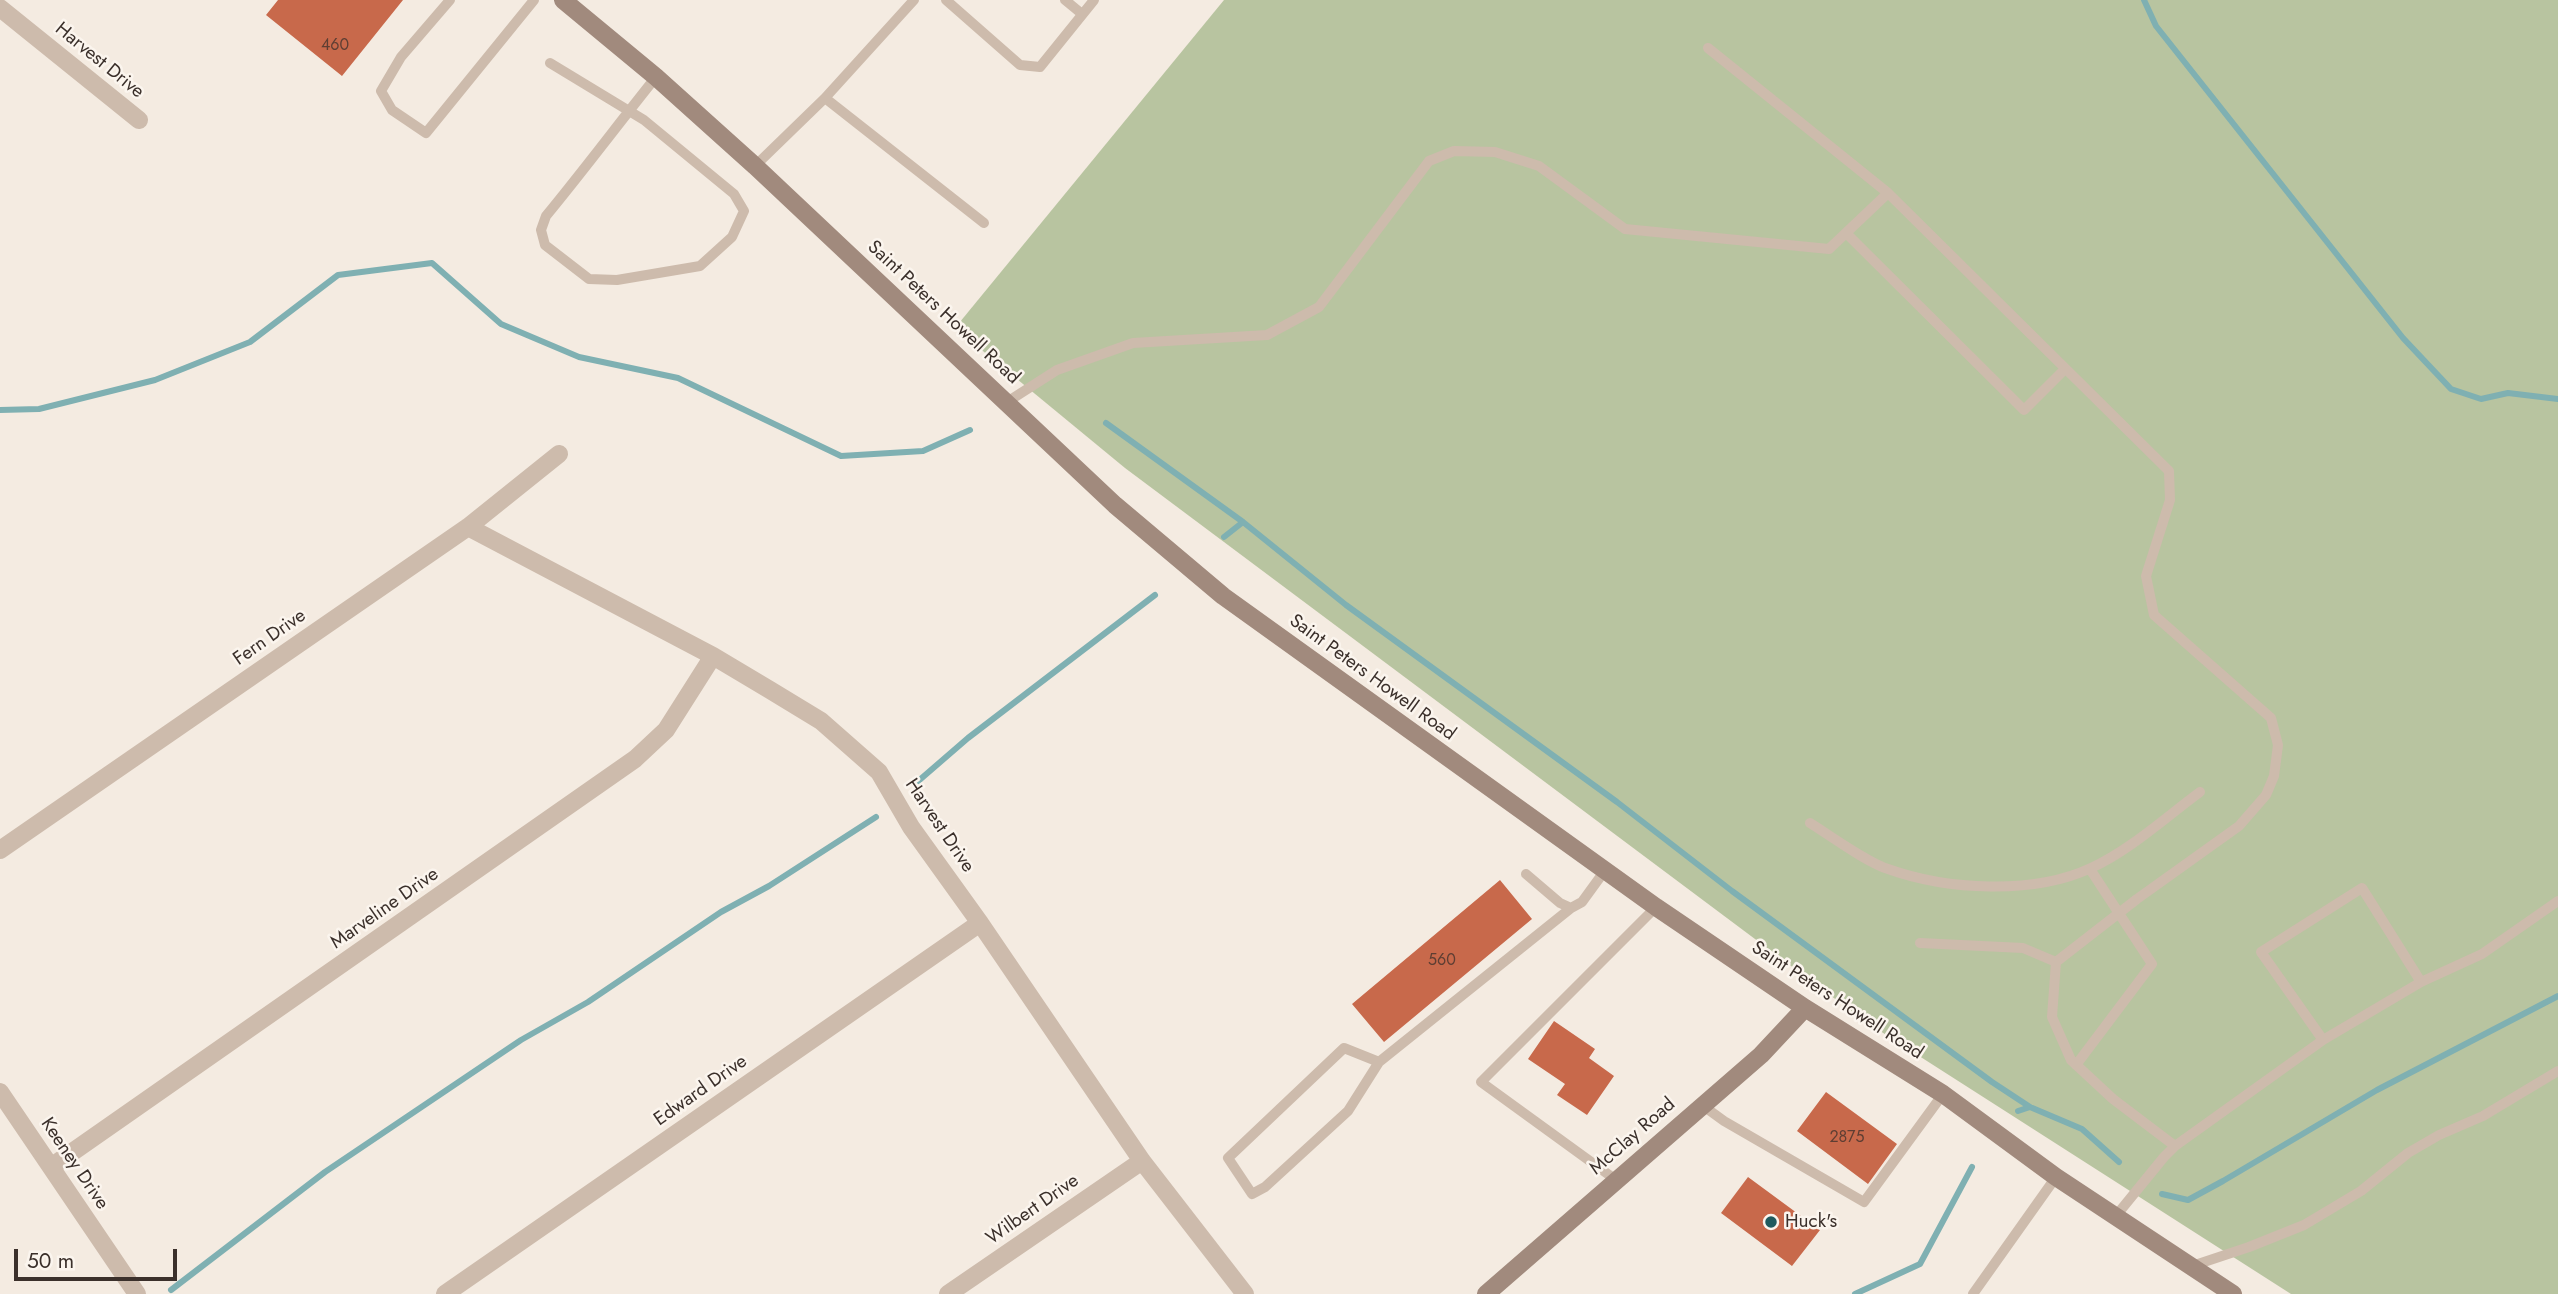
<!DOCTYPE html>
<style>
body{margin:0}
#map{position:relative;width:2558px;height:1294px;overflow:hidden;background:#f4ebe1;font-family:Jost,sans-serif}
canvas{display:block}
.scale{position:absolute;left:14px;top:1249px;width:163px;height:32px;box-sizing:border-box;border:4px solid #3b302b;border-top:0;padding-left:9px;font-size:21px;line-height:24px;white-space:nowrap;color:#3b302b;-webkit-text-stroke:5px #fbf5ee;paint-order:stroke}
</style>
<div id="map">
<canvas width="2558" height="1294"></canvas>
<div class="scale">50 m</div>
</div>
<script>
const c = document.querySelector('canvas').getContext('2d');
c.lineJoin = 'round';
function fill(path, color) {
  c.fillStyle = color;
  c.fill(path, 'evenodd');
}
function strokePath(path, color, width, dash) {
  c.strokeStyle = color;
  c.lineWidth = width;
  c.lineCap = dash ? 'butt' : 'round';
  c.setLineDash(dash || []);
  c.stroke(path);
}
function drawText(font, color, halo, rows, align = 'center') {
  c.font = font + ' Jost,sans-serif';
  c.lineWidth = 5;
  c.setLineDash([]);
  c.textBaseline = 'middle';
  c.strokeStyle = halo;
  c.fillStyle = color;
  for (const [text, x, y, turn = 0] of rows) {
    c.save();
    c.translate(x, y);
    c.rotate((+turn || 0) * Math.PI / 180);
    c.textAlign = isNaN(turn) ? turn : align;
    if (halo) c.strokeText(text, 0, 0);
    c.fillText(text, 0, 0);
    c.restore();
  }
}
fill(new Path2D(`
 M1224 0H2558V1294H2291L1866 1022 1125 468 955 328Z`), '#b8c4a0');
strokePath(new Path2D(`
 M2144 0 2156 26 2403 338 2451 389 2481 399 2508 393 2558 399
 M0 410 39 409 155 380 250 342 338 275 432 263 501 324 579 357 678 378 841 456 923 451 970 430
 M1106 423 1243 522 1346 605 1617 802 1732 891 1992 1082 2030 1107 2082 1129 2119 1162
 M1224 537 1243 522
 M916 783 968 738 1155 595
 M2018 1111 2030 1107
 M2162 1194 2188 1200 2223 1181 2377 1090 2558 996
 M171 1290 325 1172 521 1040 588 1002 721 912 769 886 876 817
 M1855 1294 1920 1264 1972 1167`), '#7fb0b2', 6);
fill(new Path2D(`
 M278 0H403L342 76 266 15Z
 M1500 880 1532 919 1384 1042 1352 1004Z
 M1554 1021 1595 1049 1589 1058 1614 1076 1587 1115 1557 1095 1565 1084 1528 1059Z
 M1826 1092 1897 1144 1868 1184 1797 1131Z
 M1748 1177 1820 1230 1792 1266 1721 1213Z`), '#c8694b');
strokePath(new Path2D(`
 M450 0 401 57 381 91 392 110 426 133 534 0
 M946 0 1020 65 1040 67 1094 0
 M1065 0 1082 14
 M1708 48 1888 193
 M550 63 644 120 734 194 744 211 732 237 700 266 617 280 589 279 545 245 541 230 546 216C584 170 619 123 656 77
 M825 98 914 0
 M755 166 825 98 984 223
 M1846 233 2024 410 2065 369
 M1007 402 1057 370 1133 343 1267 335 1319 307 1429 161 1454 151 1495 152 1539 166 1625 229 1829 249 1888 193 2169 471 2170 500 2146 576 2154 615 2271 718 2278 745 2274 776 2266 795 2239 826 2137 899 2056 962 2052 1017 2071 1060 2113 1099 2175 1146
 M1810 823C1831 836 1866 862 1888 869 1947 890 2033 895 2091 868 2129 851 2166 817 2200 792
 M1526 874 1560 903 1571 908 1582 902 1606 869
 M1920 943 2023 948 2056 962
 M2421 982 2482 954 2558 901
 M1379 1062 1344 1048 1228 1158 1252 1194 1265 1187 1348 1111 1379 1062 1571 908
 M2076 1065 2152 964 2090 869
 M1702 1105 1724 1121 1864 1202 1943 1094
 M1616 1180 1481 1082 1656 907
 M2115 1217 2164 1157 2175 1146 2323 1040 2421 982 2362 888 2261 952 2323 1040
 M2189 1267 2249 1247 2304 1225 2361 1191 2408 1153 2439 1135 2483 1116 2558 1071
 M1973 1294 2056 1177`), '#cdbbac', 10);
strokePath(new Path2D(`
 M0 8 139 120
 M468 527 713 656 770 690 821 721 879 772 911 827 980 923 1142 1161 1245 1294
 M0 850 468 527 559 454
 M0 1092 137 1294
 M51 1167 635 759 666 730 713 656
 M445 1294 980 923
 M948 1294 1142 1161`), '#cdbbac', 18);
strokePath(new Path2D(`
 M563 0 656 77 755 166 1115 505 1223 596 1656 907 1805 1008 1943 1094 2056 1177 2233 1294
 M1486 1294 1761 1055 1805 1008`), '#a18a7d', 18);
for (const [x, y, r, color] of [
 [1771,1222,7,"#1f5a5e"]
]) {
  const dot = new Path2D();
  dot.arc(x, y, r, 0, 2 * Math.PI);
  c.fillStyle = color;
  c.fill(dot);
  strokePath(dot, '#fbf5ee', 2.5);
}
drawText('16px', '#5e3e33', null, [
 ["460",335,46],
 ["560",1442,961],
 ["2875",1847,1138]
]);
drawText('19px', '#3b302b', '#fbf5ee', [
 ["Harvest Drive",99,61,39],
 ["Saint Peters Howell Road",943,313,43],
 ["Fern Drive",270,638,-35],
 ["Saint Peters Howell Road",1372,678,36],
 ["Harvest Drive",939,826,56],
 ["Marveline Drive",385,909,-35],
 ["Saint Peters Howell Road",1837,1001,33],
 ["Edward Drive",701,1091,-35],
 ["McClay Road",1633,1137,-41],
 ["Keeney Drive",74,1164,56],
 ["Wilbert Drive",1033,1210,-35]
]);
drawText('19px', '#3b302b', '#fbf5ee', [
 ["Huck's",1785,1222]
], 'left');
</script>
